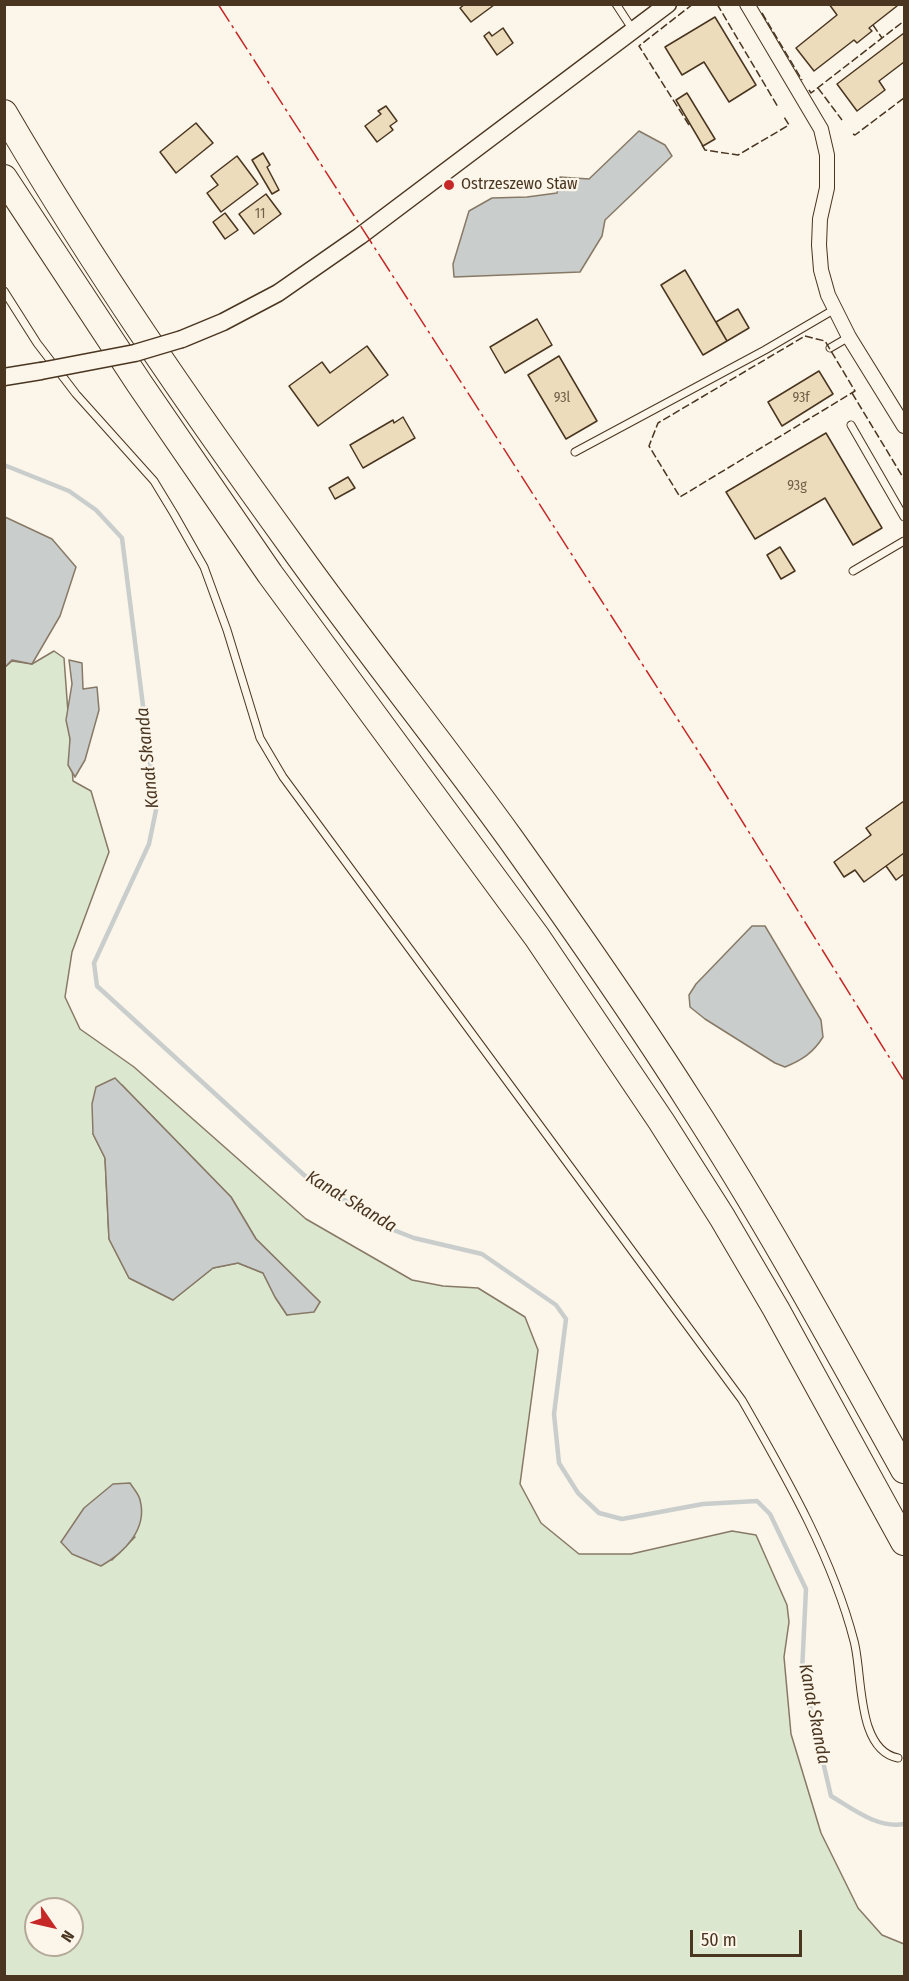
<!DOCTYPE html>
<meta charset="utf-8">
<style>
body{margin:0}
#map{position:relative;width:909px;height:1981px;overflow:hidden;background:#fbf6e9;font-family:"Fira Sans Condensed",sans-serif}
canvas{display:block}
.frame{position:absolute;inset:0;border:6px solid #4a3520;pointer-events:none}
.north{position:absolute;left:24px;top:1897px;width:60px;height:60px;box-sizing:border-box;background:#fbf6e9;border:2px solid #b4a999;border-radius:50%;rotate:124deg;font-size:16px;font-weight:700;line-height:24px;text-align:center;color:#4a3520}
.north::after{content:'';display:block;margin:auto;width:21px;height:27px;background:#c62828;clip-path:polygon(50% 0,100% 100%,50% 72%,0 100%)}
.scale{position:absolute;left:690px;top:1930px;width:112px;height:27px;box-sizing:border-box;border:3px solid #4a3520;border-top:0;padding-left:8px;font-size:18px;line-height:21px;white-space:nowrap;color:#4a3520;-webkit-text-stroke:4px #fbf6e9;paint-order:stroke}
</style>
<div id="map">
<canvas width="909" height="1981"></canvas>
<div class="frame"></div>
<div class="north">N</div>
<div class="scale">50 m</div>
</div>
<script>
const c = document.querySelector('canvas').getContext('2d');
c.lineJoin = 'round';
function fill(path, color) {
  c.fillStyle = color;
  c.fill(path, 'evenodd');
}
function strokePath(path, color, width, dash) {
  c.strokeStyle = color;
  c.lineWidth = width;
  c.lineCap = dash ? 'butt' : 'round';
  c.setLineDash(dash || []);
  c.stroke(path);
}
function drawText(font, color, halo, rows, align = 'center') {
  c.font = font + ' "Fira Sans Condensed",sans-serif';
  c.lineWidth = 4.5;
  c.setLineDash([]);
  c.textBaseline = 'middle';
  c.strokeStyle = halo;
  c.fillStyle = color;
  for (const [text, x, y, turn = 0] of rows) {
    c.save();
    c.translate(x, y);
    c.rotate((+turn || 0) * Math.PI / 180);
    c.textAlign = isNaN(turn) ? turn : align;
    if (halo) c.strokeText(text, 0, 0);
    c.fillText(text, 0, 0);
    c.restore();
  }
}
const green = new Path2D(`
 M54 651 64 658 73 781 91 791 109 852 72 952 65 997 80 1029 134 1067 306 1219 412 1280 443 1286 478 1288 525 1317 538 1350 520 1484 541 1523 579 1554H631L732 1531 756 1535 787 1605 789 1622 784 1657 791 1734 821 1833 858 1908 882 1935 904 1944V1976H5L4 668 12 661 32 664ZM122 1085 231 1197 256 1239 320 1302 287 1315 275 1297 263 1273 238 1263 213 1268 173 1300 129 1278 109 1239 105 1158 93 1134ZM135 1537 112 1560 61 1542ZM36 1909H72V1945H36Z`);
fill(green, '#dce7d0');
strokePath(green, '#887966', 1.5);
const water = new Path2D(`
 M639 131 665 145 672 156 605 220 602 236 580 272 454 277 453 264 469 211 492 198 527 197 557 193 560 177 589 179Z
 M5 517 52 539 76 567 60 616 32 664 12 660 5 667Z
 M69 660 82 663 83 689 97 687 99 710 85 760 75 777 68 765 70 739 66 720 72 684Z
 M752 926H765L821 1020 823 1037C813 1053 802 1060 785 1067L775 1063 705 1019 690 1007 689 995 696 984Z
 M115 1078 231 1197 256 1239 320 1302 314 1312 287 1315 275 1297 263 1273 238 1263 213 1268 173 1300 129 1278 109 1239 105 1158 93 1134 92 1104 96 1087Z
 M130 1483C133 1488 139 1494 140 1500 148 1529 124 1553 101 1566L72 1554 61 1542 84 1508 113 1484Z`);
fill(water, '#c9cecd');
strokePath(water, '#887966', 1.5);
strokePath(new Path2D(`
 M4 465 69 491 96 510 122 538 156 810 149 844 94 963 97 986 304 1175 391 1229 414 1238 482 1254 556 1305 566 1319 554 1414 559 1463 578 1493 599 1513 622 1519 703 1504 757 1501 770 1514 806 1589 802 1672 831 1796C853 1809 878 1829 904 1824`), '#c9cecd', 4.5);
const building = new Path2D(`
 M465 4H493L494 5 471 22 460 8Z
 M829 4H896L897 6 869 28 872 31 857 43 854 40 814 71 796 48 837 15Z
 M715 17 756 85 729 102 704 62 682 75 665 47Z
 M503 28 513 43 497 55 484 36 489 32 492 36Z
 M904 33V62L879 81 885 90 857 111 837 84Z
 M687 93 715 139 703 146 676 100Z
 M386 106 397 121 390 126 393 130 377 142 365 126 381 114 378 111Z
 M196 123 213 143 176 173 160 152Z
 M263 153 270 165 267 167 279 190 272 194 252 160Z
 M237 156 258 184 221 212 207 193 218 185 211 176Z
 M266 194 281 214 254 234 239 214Z
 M225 213 238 230 225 239 213 222Z
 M685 270 727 341 703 355 661 285Z
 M738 309 749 328 727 341 716 322Z
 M537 319 552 345 505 373 490 347Z
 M367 346 388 375 318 426 289 386 322 362 330 373Z
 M559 356 597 421 566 439 528 375Z
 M819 371 833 394 782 426 768 402Z
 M403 417 415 438 363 468 350 445 393 420 394 423Z
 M826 433 882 528 853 545 825 498 755 539 726 492Z
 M348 477 355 488 335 499 329 488Z
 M780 547 795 571 781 579 767 555Z
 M904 801V853L864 882 855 870 844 877 834 862 871 835 866 828Z
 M904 853V874L896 880 886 866Z`);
fill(building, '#ecdcbc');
strokePath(building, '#4a3520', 1.5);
const service = new Path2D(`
 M616 4 633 30
 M4 291 37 343 76 394 154 481 174 514 204 567 227 630 260 738 283 777 742 1400C786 1477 832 1556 854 1641 863 1674 856 1750 898 1758
 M830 348 849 337
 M851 425 904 517
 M575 452 765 350 835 309
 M853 571 904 541`);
const minor = new Path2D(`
 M747 4 821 129 827 155V188L820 219 819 245 821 270 828 295 849 337 904 426`);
const tertiary = new Path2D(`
 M182 339 223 322 278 293 360 236 668 4
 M4 377 41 371`);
const motorway = new Path2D(`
 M4 113C92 264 192 408 294 549 364 647 440 741 510 838 572 925 633 1012 690 1102 767 1221 835 1346 904 1470
 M4 178 139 383 270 574 537 937 661 1121 722 1217 776 1309 904 1542`);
strokePath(service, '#4a3520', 9);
strokePath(minor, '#4a3520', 16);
strokePath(tertiary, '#4a3520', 19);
strokePath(motorway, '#4a3520', 28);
strokePath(service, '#fbf6e9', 7);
strokePath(minor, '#fbf6e9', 14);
strokePath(tertiary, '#fbf6e9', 16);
strokePath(motorway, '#fbf6e9', 26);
const tertiaryBridge = new Path2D(`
 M41 371 135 353 182 339`);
strokePath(tertiaryBridge, '#4a3520', 19, []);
strokePath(tertiaryBridge, '#fbf6e9', 16);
strokePath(new Path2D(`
 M717 4 778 107
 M762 13 802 80
 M873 25 882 38
 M818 88 842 120
 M809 90 811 93 904 21
 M689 125 639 46 693 4
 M853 134 855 135 904 98
 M702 145 705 150 738 155 789 125 784 117
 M805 336 825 341 855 391 680 497 649 446 658 423Z
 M852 393 904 479`), '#4a3520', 1.5, [8, 3]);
strokePath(new Path2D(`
 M218 4 709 768 904 1081`), '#c62828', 1.5, [21, 4.5, 3, 4.5]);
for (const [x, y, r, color] of [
 [449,185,6,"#c62828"]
]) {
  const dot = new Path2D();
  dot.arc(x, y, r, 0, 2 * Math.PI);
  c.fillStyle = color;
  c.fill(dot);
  strokePath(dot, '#fbf6e9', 2);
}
drawText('14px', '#725f47', null, [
 ["11",260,214],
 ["93l",562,398],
 ["93f",801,398],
 ["93g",797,486]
]);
drawText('16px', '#4a3520', '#fbf6e9', [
 ["Ostrzeszewo Staw",461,185]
], 'left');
drawText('italic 18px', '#4a3520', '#fbf6e9', [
 ["Kanał Skanda",148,758,-96],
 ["Kanał Skanda",351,1202,31],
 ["Kanał Skanda",814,1714,79]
]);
</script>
